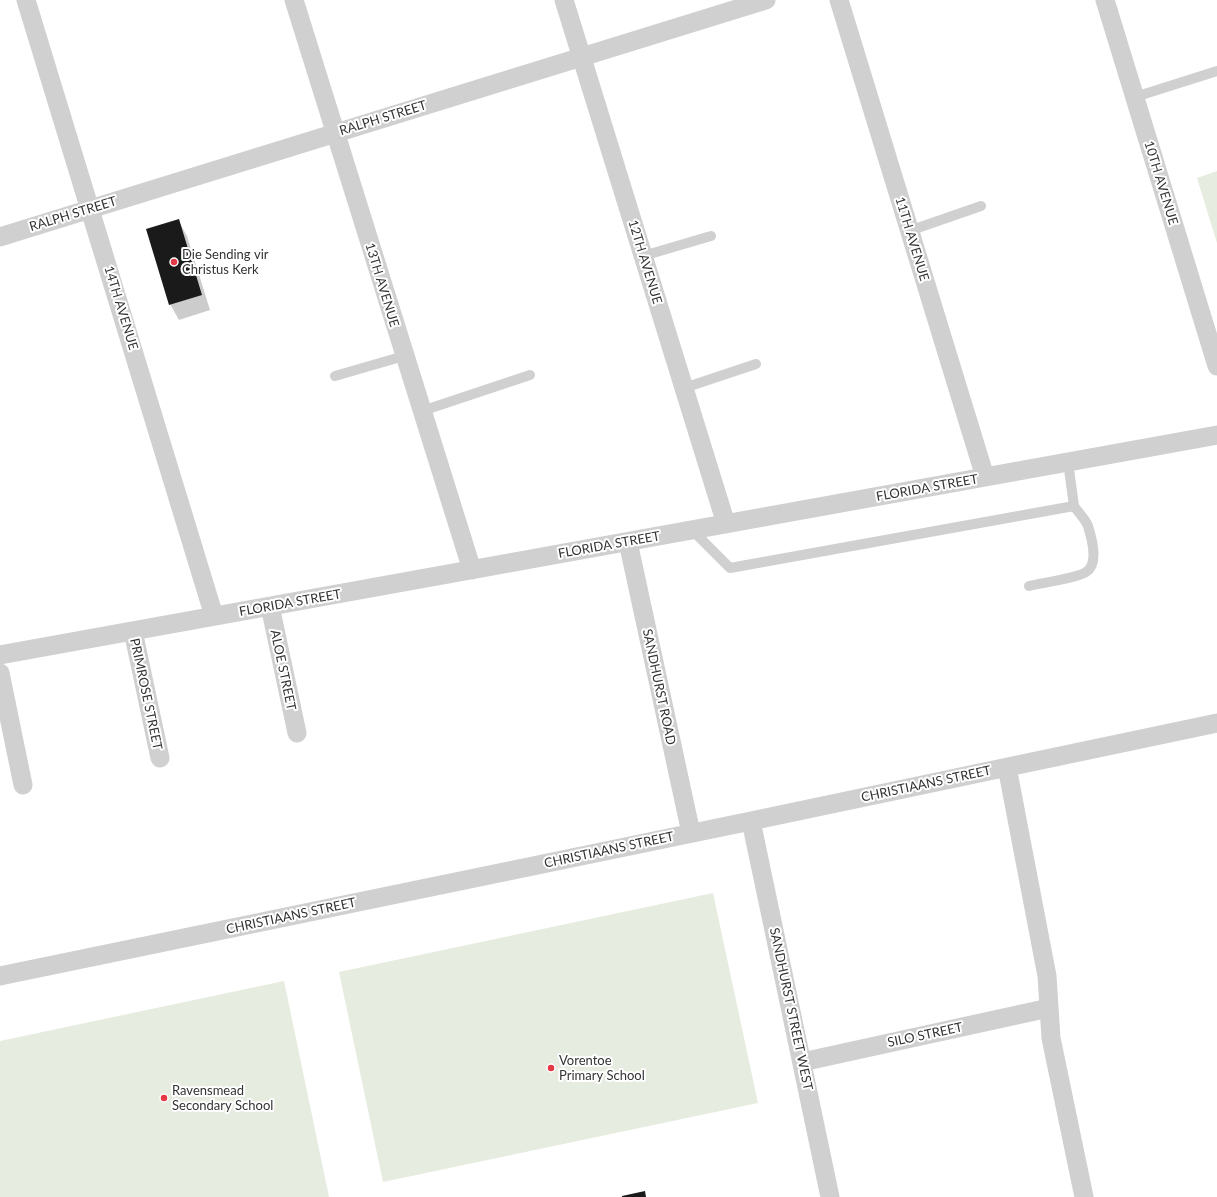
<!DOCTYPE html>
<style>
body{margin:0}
canvas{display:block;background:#fff}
</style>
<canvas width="1217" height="1197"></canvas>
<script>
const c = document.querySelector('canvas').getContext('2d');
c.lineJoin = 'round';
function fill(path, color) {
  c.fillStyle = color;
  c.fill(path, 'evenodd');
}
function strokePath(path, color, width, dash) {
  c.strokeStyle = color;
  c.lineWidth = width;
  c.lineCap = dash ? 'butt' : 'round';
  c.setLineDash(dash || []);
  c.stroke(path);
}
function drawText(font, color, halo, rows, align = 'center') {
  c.font = font + ' Lato,sans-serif';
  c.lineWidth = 4;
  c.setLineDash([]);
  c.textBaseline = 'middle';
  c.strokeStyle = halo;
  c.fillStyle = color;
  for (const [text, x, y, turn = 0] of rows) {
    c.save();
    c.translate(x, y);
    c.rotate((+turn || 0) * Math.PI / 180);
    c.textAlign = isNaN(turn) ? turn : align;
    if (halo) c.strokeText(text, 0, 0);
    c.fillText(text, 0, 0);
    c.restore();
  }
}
fill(new Path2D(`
 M1217 171V243L1197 178Z
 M713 893 758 1103 383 1182 339 972Z
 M284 981 329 1197H0V1041Z`), '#e6ecdf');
fill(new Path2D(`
 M178 220 187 236 210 310 179 320 170 304Z`), '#0003');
fill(new Path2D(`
 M179 219 202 295 169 305 146 229Z
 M645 1191 646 1197H622V1196Z`), '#1a1a1a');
strokePath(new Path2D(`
 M1135 97 1217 71
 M909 231 981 206
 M643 256 711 236
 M335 376 404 356
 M684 388 756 364
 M422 411 530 375
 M692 530 730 568 1074 506 1068 462
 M1029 586C1041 583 1078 578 1086 572 1099 564 1092 539 1088 526 1085 519 1078 512 1074 506`), '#d0d0d0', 10);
strokePath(new Path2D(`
 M26 0 214 616
 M294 0 472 570
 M564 0 726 524
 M839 0 985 477
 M1105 0 1217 366
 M0 237 766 0
 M628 542 691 833
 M270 606 297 733
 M133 631 160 758
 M0 655 1217 435
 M0 673 23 785
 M1007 767 1047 976 1051 1038 1084 1197
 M751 821 830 1197
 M0 976 751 821 1217 723
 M802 1062 1049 1008`), '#d0d0d0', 19);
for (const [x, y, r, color] of [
 [174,262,4,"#e63946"],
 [551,1068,4,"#e63946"],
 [164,1098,4,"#e63946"]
]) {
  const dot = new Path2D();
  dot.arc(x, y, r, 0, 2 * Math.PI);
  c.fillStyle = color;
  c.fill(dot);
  strokePath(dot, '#fff', 1.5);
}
drawText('13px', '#333', '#fff', [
 ["RALPH STREET",383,118,-17],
 ["10TH AVENUE",1161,183,73],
 ["RALPH STREET",73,214,-17],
 ["11TH AVENUE",912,239,73],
 ["12TH AVENUE",645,262,73],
 ["13TH AVENUE",382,285,73],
 ["14TH AVENUE",121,308,73],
 ["FLORIDA STREET",927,488,-10],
 ["FLORIDA STREET",609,545,-10],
 ["FLORIDA STREET",290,603,-10],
 ["ALOE STREET",283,670,78],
 ["SANDHURST ROAD",659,687,78],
 ["PRIMROSE STREET",146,694,78],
 ["CHRISTIAANS STREET",926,784,-12],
 ["CHRISTIAANS STREET",609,850,-12],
 ["CHRISTIAANS STREET",291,916,-12],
 ["SANDHURST STREET WEST",791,1009,78],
 ["SILO STREET",925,1035,-12]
]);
drawText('13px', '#333', '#fff', [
 ["Die Sending vir",182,255],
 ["Christus Kerk",182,270],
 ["Vorentoe",559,1061],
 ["Primary School",559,1076],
 ["Ravensmead",172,1091],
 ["Secondary School",172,1106]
], 'left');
</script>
